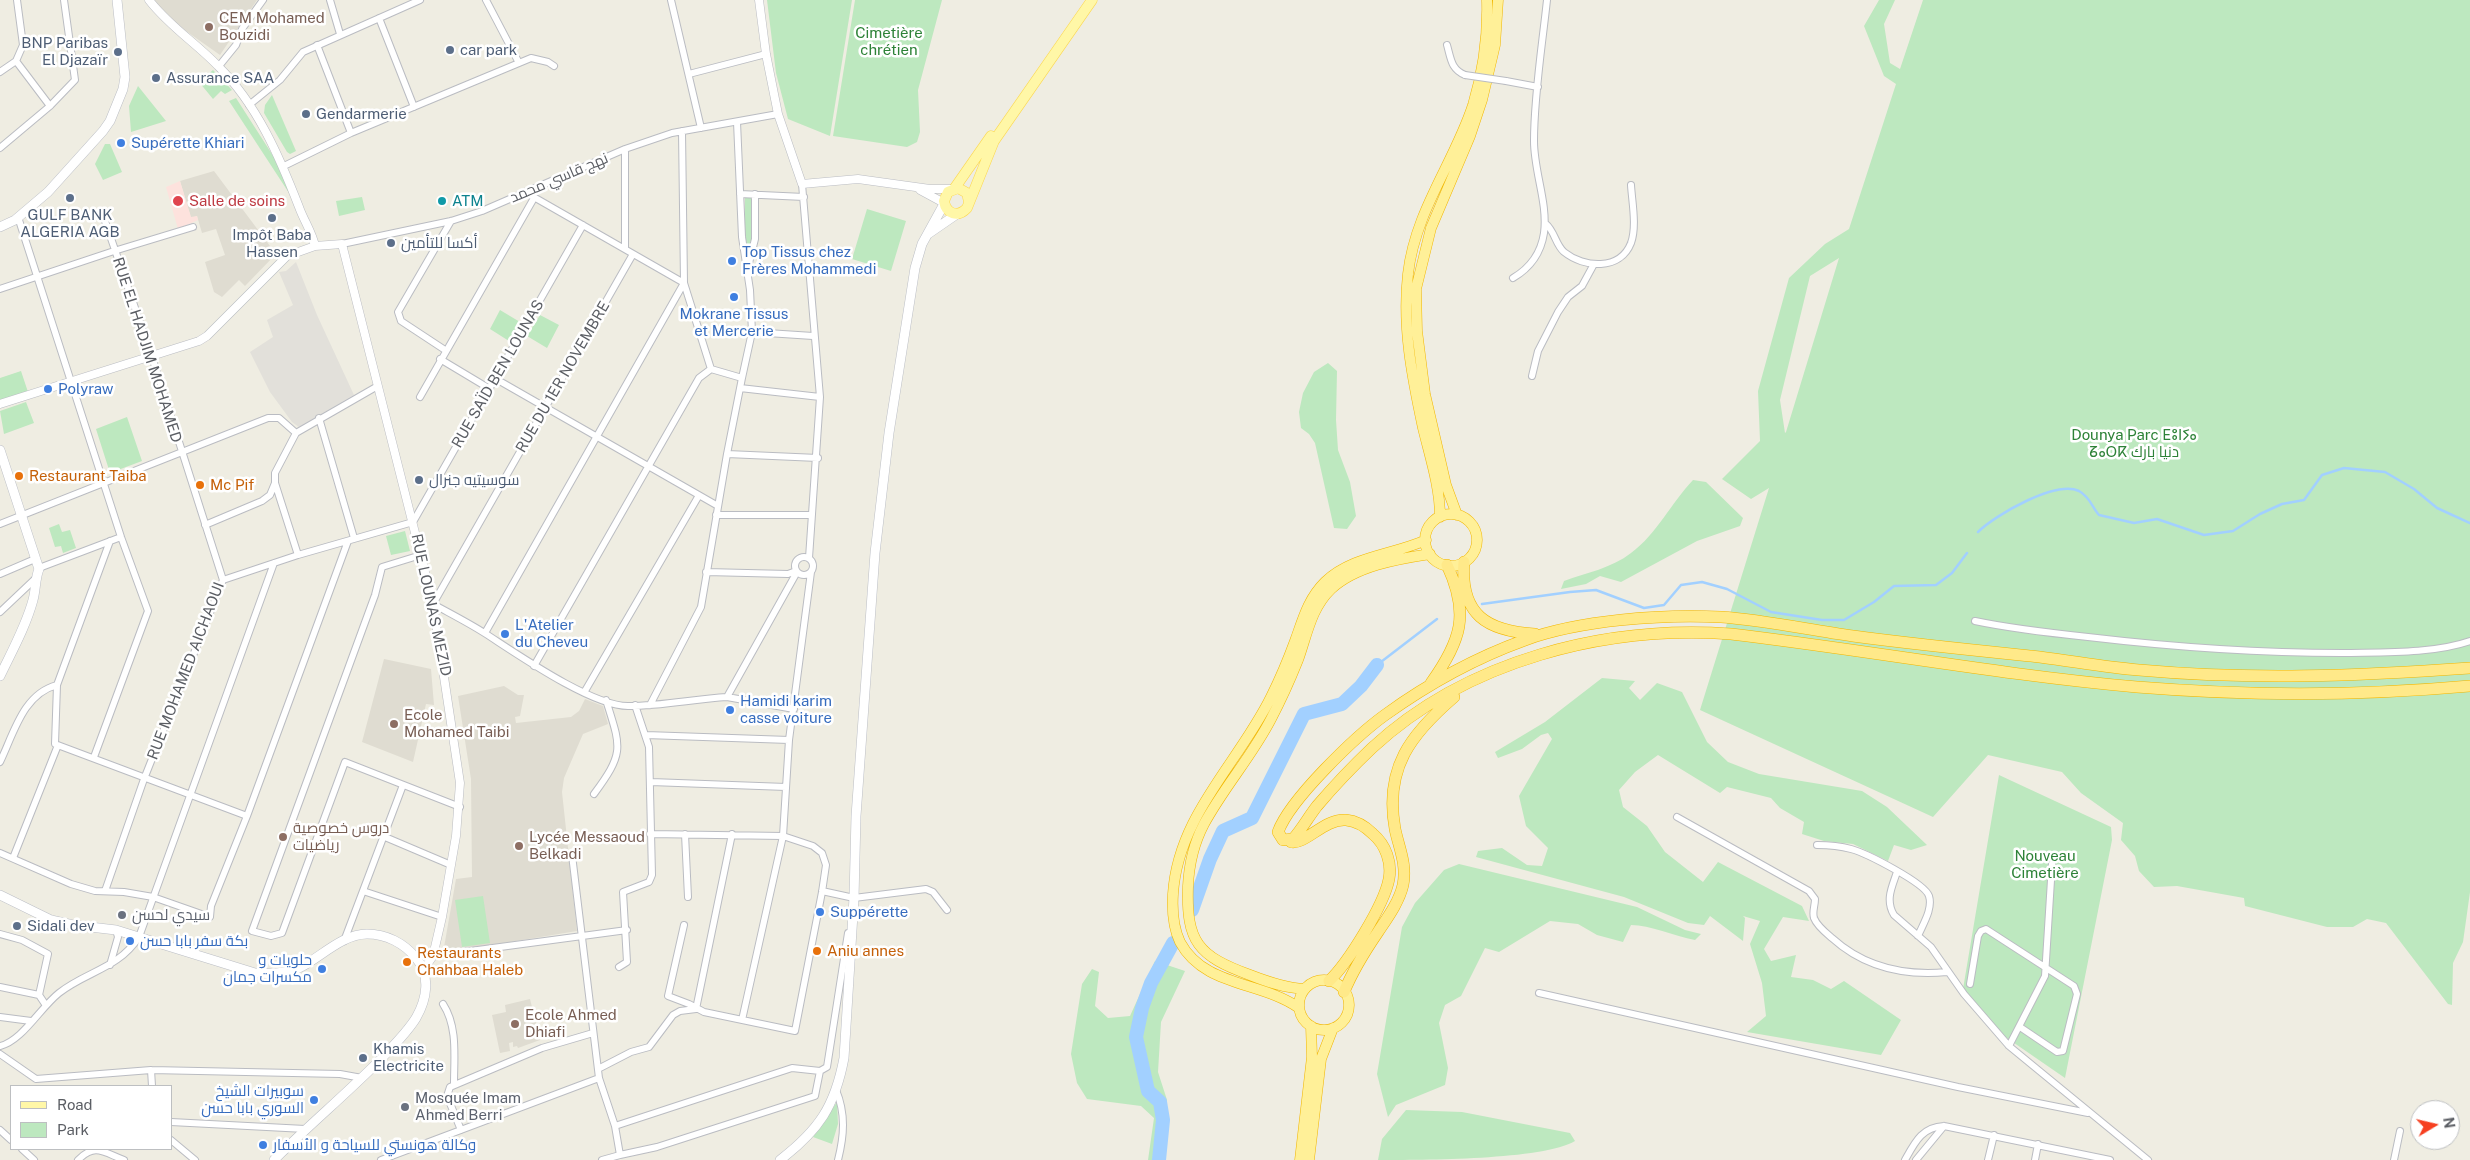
<!DOCTYPE html>
<meta charset="utf-8">
<style>
body{margin:0}
#map{position:relative;width:2470px;height:1160px;overflow:hidden;background:#efede2;font-family:"Public Sans",sans-serif}
canvas{display:block}
.legend{position:absolute;left:10px;top:1085px;width:162px;height:65px;box-sizing:border-box;background:#fff;border:1px solid #bdbfc1;margin:0;padding:6px 9px;list-style:none;font-size:15px;color:#5b5e64}
.legend li{display:flex;align-items:center;gap:10px;height:25px}
.legend b{width:25px;border:1px solid #bdbfc1}
.north{position:absolute;left:2410px;top:1100px;width:50px;height:50px;box-sizing:border-box;background:#fff;border:1px solid #bdbfc1;border-radius:50%;rotate:81deg;font-size:14px;font-weight:700;line-height:20px;text-align:center;color:#5b5e64}
.north::after{content:'';display:block;margin:auto;width:18px;height:22px;background:#f64021;clip-path:polygon(50% 0,100% 100%,50% 72%,0 100%)}
</style>
<div id="map">
<canvas width="2470" height="1160"></canvas>
<ul class="legend">
<li><b style="height:6px;background:#fff7a7"></b>Road</li>
<li><b style="height:14px;background:#bde8bf"></b>Park</li>
</ul>
<div class="north">N</div>
</div>
<script>
const c = document.querySelector('canvas').getContext('2d');
c.lineJoin = 'round';
function fill(path, color) {
  c.fillStyle = color;
  c.fill(path, 'evenodd');
}
function strokePath(path, color, width, dash) {
  c.strokeStyle = color;
  c.lineWidth = width;
  c.lineCap = dash ? 'butt' : 'round';
  c.setLineDash(dash || []);
  c.stroke(path);
}
function drawText(font, color, halo, rows, align = 'center') {
  c.font = font + ' "Public Sans",Cairo,"Noto Sans Tifinagh",sans-serif';
  c.lineWidth = 5;
  c.setLineDash([]);
  c.textBaseline = 'middle';
  c.strokeStyle = halo;
  c.fillStyle = color;
  for (const [text, x, y, turn = 0] of rows) {
    c.save();
    c.translate(x, y);
    c.rotate((+turn || 0) * Math.PI / 180);
    c.textAlign = isNaN(turn) ? turn : align;
    if (halo) c.strokeText(text, 0, 0);
    c.fillText(text, 0, 0);
    c.restore();
  }
}
fill(new Path2D(`
 M296 262 317 315 354 395 299 427 292 422 270 392 250 352 273 337 267 320 293 305 279 272 286 271Z`), '#e2e0da');
fill(new Path2D(`
 M154 0H257L220 55 169 19Z
 M214 171 276 254 245 286 239 280 222 297 214 292 205 262 225 255 216 229 202 233 197 216 191 218 180 181Z
 M384 659 431 669 434 705 426 704 413 762 362 742Z
 M504 686 518 695H524L520 716 515 717 516 723 571 717 579 711 585 699 603 706 608 724 583 734 564 778 562 792 577 931 443 953 456 879 472 877 471 779 458 696Z
 M530 999 540 1040 518 1048 517 1046 513 1047V1042L509 1043 510 1051 500 1053 492 1015 506 1012 505 1005Z`), '#dfdcd1');
fill(new Path2D(`
 M180 181 191 217 197 216 198 220 178 229 166 187Z`), '#fde2dd');
fill(new Path2D(`
 M767 0H852L830 136 788 119 776 73Z
 M855 0H942L918 90 920 132 917 142 907 147 833 136Z
 M1879 0H1895L1884 24 1890 63 1900 69 1923 0H2470V892L2463 942 2453 963 2452 1005 2448 1004 2386 923 2367 919 2353 927H2327L2245 906 2244 898 2177 886 2154 887 2139 871 2135 856 2121 840 2123 823 2081 793 2062 772 1988 755 1933 817 1700 710 1769 488 1751 499 1722 479 1760 441 1758 391 1789 278 1825 244 1849 229 1896 84 1884 76 1864 26ZM1839 258 1786 432 1785 433 1780 400 1810 276Z
 M213 70 232 90 225 94 221 91 213 99 199 82Z
 M138 86 166 121 131 132 129 106Z
 M272 95 296 151 290 154 287 152 264 113 265 105Z
 M236 98 279 165 290 191 289 193 229 101Z
 M105 144H110L122 172 103 180 95 164Z
 M362 197 365 210 339 216 336 201Z
 M745 197H751L752 237 748 252 745 239Z
 M867 209 906 221 891 271 852 259Z
 M500 310 520 322 509 341 490 329Z
 M540 315 559 325 547 348 527 336Z
 M1328 363 1337 371 1336 420 1338 450 1350 482 1356 516 1347 529 1334 528 1315 443 1309 434 1301 428 1299 412 1303 393 1314 372Z
 M21 371 28 392 0 401V378Z
 M26 402 34 423 4 434 0 411Z
 M127 417 142 461 110 473 96 429Z
 M1693 480 1706 482 1743 518 1740 526 1697 541 1621 582 1600 576 1586 584 1561 589 1564 581C1586 573 1612 568 1631 553 1657 534 1671 503 1693 480Z
 M59 524 62 532 70 530 76 548 63 553 61 546 55 547 49 528Z
 M405 531 410 551 391 555 386 536Z
 M1602 678 1635 681 1629 688 1640 700 1657 683 1682 692 1707 742 1728 762 1759 774 1862 791 1887 807 1927 845 1911 850 1894 845 1888 861 1853 844 1824 841 1802 834 1804 822 1780 808 1771 798 1727 787 1720 793 1658 755 1635 772 1619 790 1623 807 1647 826 1665 852 1703 882 1718 862 1802 906 1809 921 1783 917 1764 949 1771 961 1796 955 1791 977 1813 980 1831 989 1844 981 1901 1020 1881 1055 1747 1032 1766 1016 1762 983 1750 944 1760 921 1743 916 1745 918 1743 941 1710 916 1704 925 1688 923 1624 897 1476 857 1478 851 1502 848 1527 865 1542 866 1548 848 1526 826 1519 796 1552 739 1548 733 1541 735 1522 749 1498 758 1495 752 1545 722Z
 M1999 775 2111 827 2112 840 2065 1078 2004 1036 1963 989Z
 M1459 864 1637 907 1685 930 1701 934 1695 940C1674 936 1650 925 1631 925L1623 942 1597 935 1578 924 1550 921 1499 952 1485 948 1461 996 1445 1005 1439 1023 1448 1068 1445 1085 1396 1105 1388 1117 1377 1074 1402 927 1415 903 1444 870Z
 M483 896 490 943 462 947 455 900Z
 M1155 961 1185 971 1161 1022 1158 1072 1167 1100 1164 1160H1148L1154 1118 1141 1106 1087 1099 1077 1083 1071 1054 1082 984 1092 969 1099 972 1095 1006 1108 1018 1130 1016Z
 M837 1102 838 1124 832 1144 813 1137Z
 M1406 1110 1462 1112 1570 1133 1575 1141C1544 1160 1422 1160 1378 1160L1382 1139Z`), '#bde8bf');
strokePath(new Path2D(`
 M1978 532C1995 515 2056 480 2079 491 2090 497 2092 507 2099 515L2134 523 2157 519 2204 535 2233 531 2260 514 2282 504 2304 500 2322 475 2344 468 2385 472 2414 489 2437 508 2470 523
 M1482 604 1570 592 1596 590 1644 608 1664 605 1681 585 1702 582 1727 589 1771 612 1822 620H1844L1874 602 1894 586 1936 585 1952 573 1967 553
 M1377 665 1437 619`), '#a2d0ff', 2.5);
strokePath(new Path2D(`
 M1192 910 1210 859 1223 831 1252 818 1304 714 1342 704 1361 686 1377 665
 M1159 1160 1163 1120 1160 1102 1148 1091 1136 1037 1142 1008 1151 983 1173 943`), '#a2d0ff', 14);
const minor = new Path2D(`
 M330 0 340 34
 M486 0 519 63
 M671 0 701 128
 M379 18 414 107
 M317 45 351 133
 M1447 45C1451 59 1451 69 1465 75
 M16 61 50 106
 M219 66 236 45 242 29 263 0
 M0 72 16 61 23 45 17 0
 M689 74 766 54
 M1506 81 1538 87
 M249 105 280 80 303 52 420 0
 M737 122 742 237 750 290 752 332 742 378
 M0 148 50 106 75 80 64 0
 M625 149V248
 M284 166 351 133 531 58 548 62 554 66
 M802 184 820 397 809 558
 M525 192 684 283 711 369
 M740 194 804 197
 M18 217 121 537 148 611 94 757
 M1545 223C1555 231 1555 244 1564 252 1584 268 1620 271 1631 243 1637 226 1632 202 1631 185
 M342 244 451 221 482 211 625 149 672 133 778 114
 M633 254 433 604C451 614 469 623 486 634 517 654 593 707 629 706 662 706 694 699 727 697L797 572
 M748 267 755 239V194
 M1513 278C1530 268 1541 253 1544 233 1548 203 1534 172 1534 141 1534 95 1542 47 1547 0
 M0 289 114 251 193 227
 M752 332 813 336
 M445 350 401 321 398 312 451 221
 M440 359 490 389
 M1532 376 1538 351 1558 312 1568 297 1582 286 1594 264
 M496 379 718 506
 M740 388 820 397
 M420 397 534 198
 M319 418 354 538
 M296 433 275 473V483L298 555
 M727 454 818 458
 M716 515H812
 M0 524 268 418H279L296 433 376 387
 M205 525 262 501 270 495 275 483
 M110 541 57 685 55 744 247 816
 M421 555 382 567 375 595 252 931 271 936 282 933 345 762 460 807
 M795 566a9 9 0 1 1 18 0a9 9 0 1 1-18 0Z
 M39 568 121 537
 M706 572 788 574 796 571
 M0 574 35 559
 M223 580 298 555 413 522 583 225
 M0 612 35 579
 M1975 621C2013 629 2050 633 2088 637 2173 647 2256 653 2342 653 2381 652 2433 654 2470 641
 M485 633 684 283 682 131
 M534 666 699 378 711 369 742 378 727 454 701 607 650 705
 M585 691 698 497
 M727 697 794 709
 M646 735 789 740
 M0 762C14 733 23 694 57 685
 M651 782 786 787
 M594 794C625 752 621 748 606 700
 M1677 817 1809 891 1815 899C1815 906 1812 912 1814 918 1817 926 1826 933 1832 938 1864 967 1905 976 1947 972
 M650 834 783 836 813 846 822 853 826 865 822 892 795 1031 704 1012 689 1004 668 996 684 925
 M685 834 688 897
 M385 837 451 865
 M1817 845C1829 845 1840 846 1851 849 1866 853 1925 883 1929 896 1933 909 1923 924 1918 936
 M0 853 71 884 95 891 124 892 153 897 210 917 211 906 247 816 348 541
 M572 855 599 1078 615 1126
 M13 858 58 745
 M1897 872C1892 887 1885 900 1894 915L1931 947 1964 994 2009 1046 2148 1160
 M105 891 144 779 223 580 152 357 105 221
 M363 891 442 917
 M822 891 854 898 926 889 933 892 947 910
 M0 934 22 940 48 954 39 995
 M344 941 403 785
 M433 956 627 930
 M110 965 118 937 116 930
 M619 967 627 962 623 892 649 882 652 875 649 747 635 705
 M1970 984 1978 936 1981 931 1986 929 2074 986 2077 994 2063 1051 2057 1052 2020 1027
 M0 987 39 995 45 1004
 M1539 993 1958 1087 2088 1113
 M443 1004C458 1027 454 1057 454 1084
 M696 1009 732 834
 M0 1017 31 1021
 M742 1020 783 836 789 740 811 572
 M0 1046C22 1041 40 1008 59 993 87 971 118 969 139 937L274 563
 M2009 1046 2045 976 2052 864
 M0 1054 36 1079 151 1070 340 1074 362 1078
 M598 1069 631 1052 649 1047 673 1015 680 1011 696 1009
 M151 1070 152 1086
 M836 1090C846 1114 844 1136 838 1160
 M171 1122 305 1129
 M0 1130 11 1140
 M461 1130 447 1096 450 1087 542 1048 593 1033
 M171 1140 195 1160
 M22 1149 34 1160
 M620 1155 657 1147 815 1096 820 1071
 M78 1160C95 1143 103 1152 124 1160
 M381 1160 599 1078
 M602 1160 620 1155 615 1126 792 1068 820 1071 827 1067 848 933
 M1905 1160C1915 1142 1922 1127 1944 1126L2110 1160
 M1916 1160 1944 1126
 M1988 1160 1994 1135
 M2035 1160 2038 1144
 M2394 1160 2400 1131`);
const tertiary = new Path2D(`
 M149 0C169 26 196 43 218 66 257 104 280 158 299 207 304 221 312 232 315 246
 M759 0 766 54 778 114 802 184 858 179 930 189H952
 M920 190 944 203
 M0 404 199 341 207 336 287 256 315 246 342 244 433 604 460 783 456 836 442 917 433 956 424 969`);
const secondary = new Path2D(`
 M0 227 15 220 48 192 103 131 110 121 123 89 125 77 117 0
 M928 234 957 214
 M0 450 39 569C35 579 36 589 33 600 26 626 12 651 0 676
 M0 895 51 920 73 925 116 930 255 973C270 974 285 974 299 968 320 958 342 934 367 934 386 934 404 943 416 958 431 975 427 999 416 1018 406 1034 392 1047 379 1061 345 1095 308 1126 274 1160
 M780 1160C819 1130 835 1106 844 1058L854 898 856 816 875 553 889 433 915 268 922 244 944 204`);
const primary = new Path2D(`
 M954 189 991 136
 M969 202 967 193 958 188 948 192 944 201C946 214 958 218 967 208L994 141 1092 0`);
const trunk = new Path2D(`
 M1425 540a26 26 0 1 1 52 0a26 26 0 1 1-52 0Z
 M1457 515 1446 485 1425 394 1417 331 1416 289 1431 228 1470 136 1482 100 1495 45 1498 0
 M1440 517C1440 487 1430 457 1423 428 1412 377 1402 326 1408 274 1415 211 1454 163 1473 105 1483 72 1488 34 1487 0
 M1299 1005a25 25 0 1 1 50 0a25 25 0 1 1-50 0Z
 M1304 989C1285 988 1268 982 1250 975 1198 956 1186 942 1188 886 1189 865 1194 843 1204 824 1224 787 1252 756 1271 719 1281 700 1290 680 1298 660 1307 635 1311 608 1331 589 1356 566 1397 559 1430 554
 M1299 1008C1261 981 1204 987 1180 942 1173 927 1172 910 1173 894 1178 815 1238 764 1271 697 1280 679 1288 660 1295 641 1303 619 1308 599 1325 582 1352 556 1393 555 1426 540
 M1300 1160 1312 1057 1311 1026
 M1309 1160 1321 1059 1333 1028`);
const motorway = new Path2D(`
 M1464 562C1460 615 1487 631 1535 634
 M2470 668C2359 676 2250 680 2139 670 2103 667 2067 660 2031 656 1972 650 1912 644 1853 636 1809 630 1765 620 1721 617 1662 614 1580 620 1525 640 1475 658 1428 684 1385 715 1356 736 1290 799 1278 832L1283 840 1293 839C1302 829 1309 816 1317 806 1334 786 1353 766 1372 748 1467 660 1606 625 1731 634 1867 650 2001 675 2137 687 2248 696 2359 696 2470 686
 M1431 683C1461 641 1470 614 1447 565
 M1291 842C1305 845 1325 818 1346 820 1357 821 1366 827 1373 834 1386 845 1392 863 1389 879 1384 905 1348 963 1329 981
 M1344 992C1353 970 1365 951 1378 932 1388 917 1399 902 1403 885 1407 864 1399 848 1395 829 1384 768 1411 734 1454 697`);
strokePath(minor, '#babcc2', 8);
strokePath(tertiary, '#babcc2', 9);
strokePath(secondary, '#bbbec5', 10);
strokePath(primary, '#fcd74e', 11);
strokePath(trunk, '#f1b600', 11);
strokePath(motorway, '#f1b600', 12);
strokePath(minor, '#fff', 6);
strokePath(tertiary, '#fff', 8);
strokePath(secondary, '#fff', 9);
strokePath(primary, '#fff7a7', 10);
strokePath(trunk, '#fff098', 10);
strokePath(motorway, '#ffe989', 11);
const minorBridge = new Path2D(`
 M1465 75 1506 81`);
strokePath(minorBridge, '#babcc2', 8, []);
strokePath(minorBridge, '#fff', 6);
for (const [x, y, r, color] of [
 [209,27,5,"#8d6e63"],
 [450,50,5,"#5c6f8a"],
 [118,52,5,"#5c6f8a"],
 [156,78,5,"#5c6f8a"],
 [306,114,5,"#5c6f8a"],
 [121,143,5,"#3f7fe0"],
 [70,198,5,"#5c6f8a"],
 [178,201,6,"#e0444e"],
 [442,201,5,"#0f9aa8"],
 [272,218,5,"#5c6f8a"],
 [391,243,5,"#5c6f8a"],
 [732,261,5,"#3f7fe0"],
 [734,297,5,"#3f7fe0"],
 [48,389,5,"#3f7fe0"],
 [19,476,5,"#e8710a"],
 [419,480,5,"#5c6f8a"],
 [200,485,5,"#e8710a"],
 [505,634,5,"#3f7fe0"],
 [730,710,5,"#3f7fe0"],
 [394,724,5,"#8d6e63"],
 [283,837,5,"#8d6e63"],
 [519,846,5,"#8d6e63"],
 [820,912,5,"#3f7fe0"],
 [122,915,5,"#6b7280"],
 [17,926,5,"#5c6f8a"],
 [130,941,5,"#3f7fe0"],
 [817,951,5,"#e8710a"],
 [407,962,5,"#e8710a"],
 [322,969,5,"#3f7fe0"],
 [515,1024,5,"#8d6e63"],
 [363,1058,5,"#5c6f8a"],
 [314,1100,5,"#3f7fe0"],
 [405,1107,5,"#6b7280"],
 [263,1145,5,"#3f7fe0"]
]) {
  const dot = new Path2D();
  dot.arc(x, y, r, 0, 2 * Math.PI);
  c.fillStyle = color;
  c.fill(dot);
  strokePath(dot, '#fff', 2);
}
drawText('15px', '#785e54', '#fff', [
 ["CEM Mohamed",219,18],
 ["Bouzidi",219,35],
 ["Ecole",404,715],
 ["Mohamed Taibi",404,732],
 ["دروس خصوصية",293,828],
 ["رياضيات",293,845],
 ["Lycée Messaoud",529,837],
 ["Belkadi",529,854],
 ["Ecole Ahmed",525,1015],
 ["Dhiafi",525,1032]
], 'left');
drawText('15px', '#2d8237', '#fff', [
 ["Cimetière",889,33],
 ["chrétien",889,50],
 ["Dounya Parc ⴹⵓⵏⵢⴰ",2134,435],
 ["ⵒⴰⵔⴽ دنيا بارك",2134,452],
 ["Nouveau",2045,856],
 ["Cimetière",2045,873]
]);
drawText('15px', '#4e5e75', '#fff', [
 ["BNP Paribas",108,43,"right"],
 ["El Djazaïr",108,60,"right"],
 ["car park",460,50],
 ["Assurance SAA",166,78],
 ["Gendarmerie",316,114],
 ["GULF BANK",70,215,"center"],
 ["ALGERIA AGB",70,232,"center"],
 ["Impôt Baba",272,235,"center"],
 ["Hassen",272,252,"center"],
 ["أكسا للتأمين",401,243],
 ["سوسيتيه جنرال",429,480],
 ["Sidali dev",27,926],
 ["Khamis",373,1049],
 ["Electricite",373,1066]
], 'left');
drawText('15px', '#366cbe', '#fff', [
 ["Supérette Khiari",131,143],
 ["Top Tissus chez",742,252],
 ["Frères Mohammedi",742,269],
 ["Mokrane Tissus",734,314,"center"],
 ["et Mercerie",734,331,"center"],
 ["Polyraw",58,389],
 ["L'Atelier",515,625],
 ["du Cheveu",515,642],
 ["Hamidi karim",740,701],
 ["casse voiture",740,718],
 ["Suppérette",830,912],
 ["بكة سفر بابا حسن",140,941],
 ["حلويات و",312,960,"right"],
 ["مكسرات جمان",312,977,"right"],
 ["سوبيرات الشيخ",304,1091,"right"],
 ["السوري بابا حسن",304,1108,"right"],
 ["وكالة هونستي للسياحة و الأسفار",273,1145]
], 'left');
drawText('15px', '#5b5e64', '#fff', [
 ["نهج قاسي محمد",559,178,-23],
 ["RUE EL HADJIM MOHAMED",147,350,72],
 ["RUE SAÏD BEN LOUNAS",498,374,-60],
 ["RUE DU 1ER NOVEMBRE",563,377,-60],
 ["RUE LOUNAS MEZID",431,605,78],
 ["RUE MOHAMED AICHAOUI",186,671,-69]
]);
drawText('15px', '#be3a42', '#fff', [
 ["Salle de soins",189,201]
], 'left');
drawText('15px', '#0d838f', '#fff', [
 ["ATM",452,201]
], 'left');
drawText('15px', '#c56008', '#fff', [
 ["Restaurant Taiba",29,476],
 ["Mc Pif",210,485],
 ["Aniu annes",827,951],
 ["Restaurants",417,953],
 ["Chahbaa Haleb",417,970]
], 'left');
drawText('15px', '#5b616d', '#fff', [
 ["سيدي لحسن",132,915],
 ["Mosquée Imam",415,1098],
 ["Ahmed Berri",415,1115]
], 'left');
</script>
